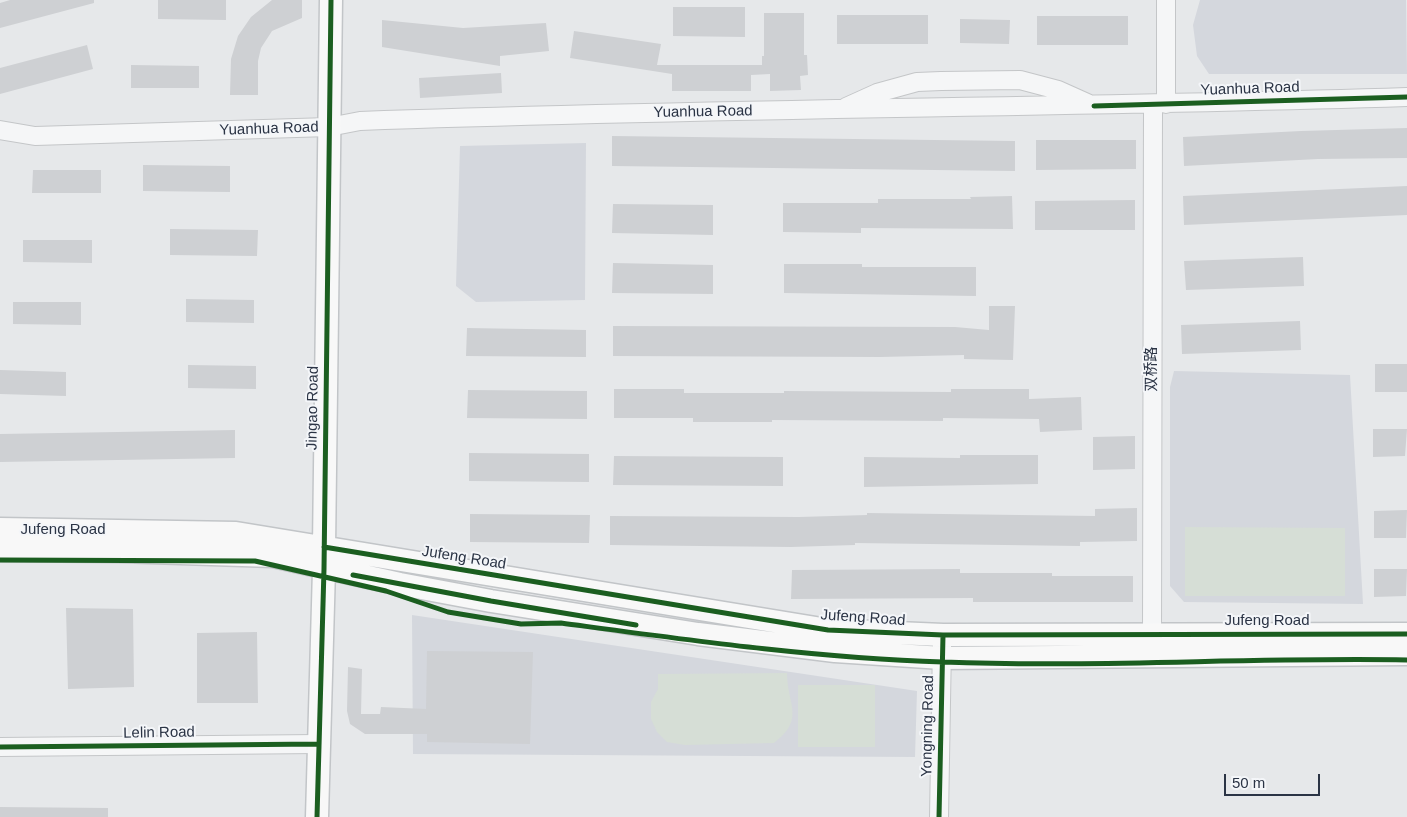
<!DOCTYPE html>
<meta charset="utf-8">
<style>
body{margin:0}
#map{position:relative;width:1407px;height:817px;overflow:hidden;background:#e6e8ea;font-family:Arial,sans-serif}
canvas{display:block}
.scale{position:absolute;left:1224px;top:774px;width:96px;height:22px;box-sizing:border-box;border:2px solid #2b3445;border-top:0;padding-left:6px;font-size:15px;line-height:18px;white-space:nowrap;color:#2b3445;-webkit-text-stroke:4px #f4f6f9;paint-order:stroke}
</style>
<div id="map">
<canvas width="1407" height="817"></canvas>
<div class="scale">50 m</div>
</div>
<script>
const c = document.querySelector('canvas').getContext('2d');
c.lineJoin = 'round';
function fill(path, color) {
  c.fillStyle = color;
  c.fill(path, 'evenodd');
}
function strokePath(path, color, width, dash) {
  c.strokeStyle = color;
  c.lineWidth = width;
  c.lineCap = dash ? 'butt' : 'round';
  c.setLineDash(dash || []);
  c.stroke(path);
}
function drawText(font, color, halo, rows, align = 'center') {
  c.font = font + ' Arial,"Noto Sans SC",sans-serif';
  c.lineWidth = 4;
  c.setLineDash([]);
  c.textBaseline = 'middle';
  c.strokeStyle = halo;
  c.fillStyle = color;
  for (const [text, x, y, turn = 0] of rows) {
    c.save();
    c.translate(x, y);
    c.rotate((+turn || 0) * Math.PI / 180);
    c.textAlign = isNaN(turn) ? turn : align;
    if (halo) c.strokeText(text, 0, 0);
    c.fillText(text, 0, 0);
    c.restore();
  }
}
fill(new Path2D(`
 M1200 0H1406L1407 74H1209L1197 56 1193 25Z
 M586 143 585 300 476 302 456 286 460 146Z
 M1174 371 1350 375 1363 604 1184 602 1170 586V387Z
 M412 615 917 691 915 757 413 754Z`), '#d4d7dd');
fill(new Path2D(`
 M1185 527 1345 528V596H1185Z
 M787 673C787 704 806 719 774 743L685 745 667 742 657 732 651 719V702L658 689V674Z
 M798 685H875V747H798Z`), '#d6ded6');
fill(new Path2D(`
 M10 0H94V3L0 28V3Z
 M158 0H226V20L158 19Z
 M272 0H302V18L272 31 261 48 258 61V95H230L231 59 238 36 251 17Z
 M673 7H745V37L673 36Z
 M764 13H804V55H807L808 75 800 76 801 90 770 91V74L751 75V91H672V74L570 58 574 31 661 44 657 65H762V56H764Z
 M837 15H928V44H837Z
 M1037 16H1128V45H1037Z
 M960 19 1010 20 1009 44 960 43Z
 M382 20 463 28 546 23 549 51 500 56V66L382 47Z
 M87 45 93 69 0 94V68Z
 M131 65 199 66V88H131Z
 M501 73 502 93 420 98 419 78Z
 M1407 128V158L1318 159 1184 166 1183 137 1301 131Z
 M612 136 1015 141V171L612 166Z
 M1036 140H1136V169L1036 170Z
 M143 165 230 166V192L143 191Z
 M33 170H101V193H32Z
 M1407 186V215L1184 225 1183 196Z
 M1012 196 1013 229 861 228V233L783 232V203H878V199H971L970 197Z
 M1135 200V230H1035V201Z
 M613 204 713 205V235L612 233Z
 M170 229 258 230 257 256 170 255Z
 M23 240H92V263L23 262Z
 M1303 257 1304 286 1186 290 1184 261Z
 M613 263 713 265V294L612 293Z
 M784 264H862V267H976V296L784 293Z
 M186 299 254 300V323L186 322Z
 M13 302H81V325L13 324Z
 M989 306H1015L1013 360 964 359V355L880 357 613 356V326L955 327 989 330Z
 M1300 321 1301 350 1182 354 1181 325Z
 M467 328 586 330V357L466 356Z
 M1375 364H1407V392H1375Z
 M188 365 256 366V389L188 388Z
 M0 370 66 372V396L0 394Z
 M614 389H684V393H784V391L951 392V389H1029V399L1081 397 1082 430 1040 432 1039 419 943 418V421L772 420V422H693V418H614Z
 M468 390 587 391V419L467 418Z
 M1373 429H1407L1405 456 1373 457Z
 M235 430V458L0 462V434Z
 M1135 436V469L1093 470V437Z
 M469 453 589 454V482L469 481Z
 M960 455H1038V484L864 487V457L960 458Z
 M614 456 783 457V486L613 485Z
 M1137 508V541L1080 542V546L855 543V545L791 547 610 545V516L799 517 867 515V513L1095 516V509Z
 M1407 510 1406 538H1374V511Z
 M470 514 590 515 589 543 470 542Z
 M960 569V573H1052V576H1133V602H973V598L791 599 792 570Z
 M1374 569H1407L1406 596 1374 597Z
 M66 608 133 609 134 687 68 689Z
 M257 632 258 703H197V633Z
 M427 651 533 652 530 744 427 742V734H365L350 724 347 711 348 667 362 669 361 714H380L381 707 426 709Z
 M0 807 108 808V817H0Z`), '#ced0d3');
const minor = new Path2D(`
 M1166 0V104
 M846 107 877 93 917 82 941 81 1020 80 1058 90 1087 103
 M0 130 35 136 329 127 360 121C709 108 1058 108 1407 97
 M1152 633 1153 105
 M0 747 318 744
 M939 817 942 645`);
const major = new Path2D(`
 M0 529 236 533 828 630 943 635 1407 634
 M324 547 331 0
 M0 550 119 551 273 556 400 584 491 601 698 634 835 651 942 658 1407 654
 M317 817 324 569`);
strokePath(minor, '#c4c6c8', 20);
strokePath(major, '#c2c5c8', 25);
strokePath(minor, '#f5f6f7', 18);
strokePath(major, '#f8f8f8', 22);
strokePath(new Path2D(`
 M1094 106 1407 97
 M324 547 828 630 943 635 1407 634
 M0 560 255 561 386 591 448 612 521 624 561 623C688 640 815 658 943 662 1097 668 1252 657 1407 660
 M353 575 491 601 636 625
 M0 747 318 744
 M317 817 324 569 331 0
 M939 817 943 635`), '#1b5e20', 5);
drawText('15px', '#2b3445', '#f4f6f9', [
 ["Yuanhua Road",1250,89,-2],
 ["Yuanhua Road",703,112,-1],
 ["Yuanhua Road",269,129,-2],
 ["双桥路",1152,369,-90],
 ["Jingao Road",313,408,-89],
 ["Jufeng Road",63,530],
 ["Jufeng Road",464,558,9],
 ["Jufeng Road",863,618,4],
 ["Jufeng Road",1267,621],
 ["Yongning Road",928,726,-89],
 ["Lelin Road",159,733,-1]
]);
</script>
